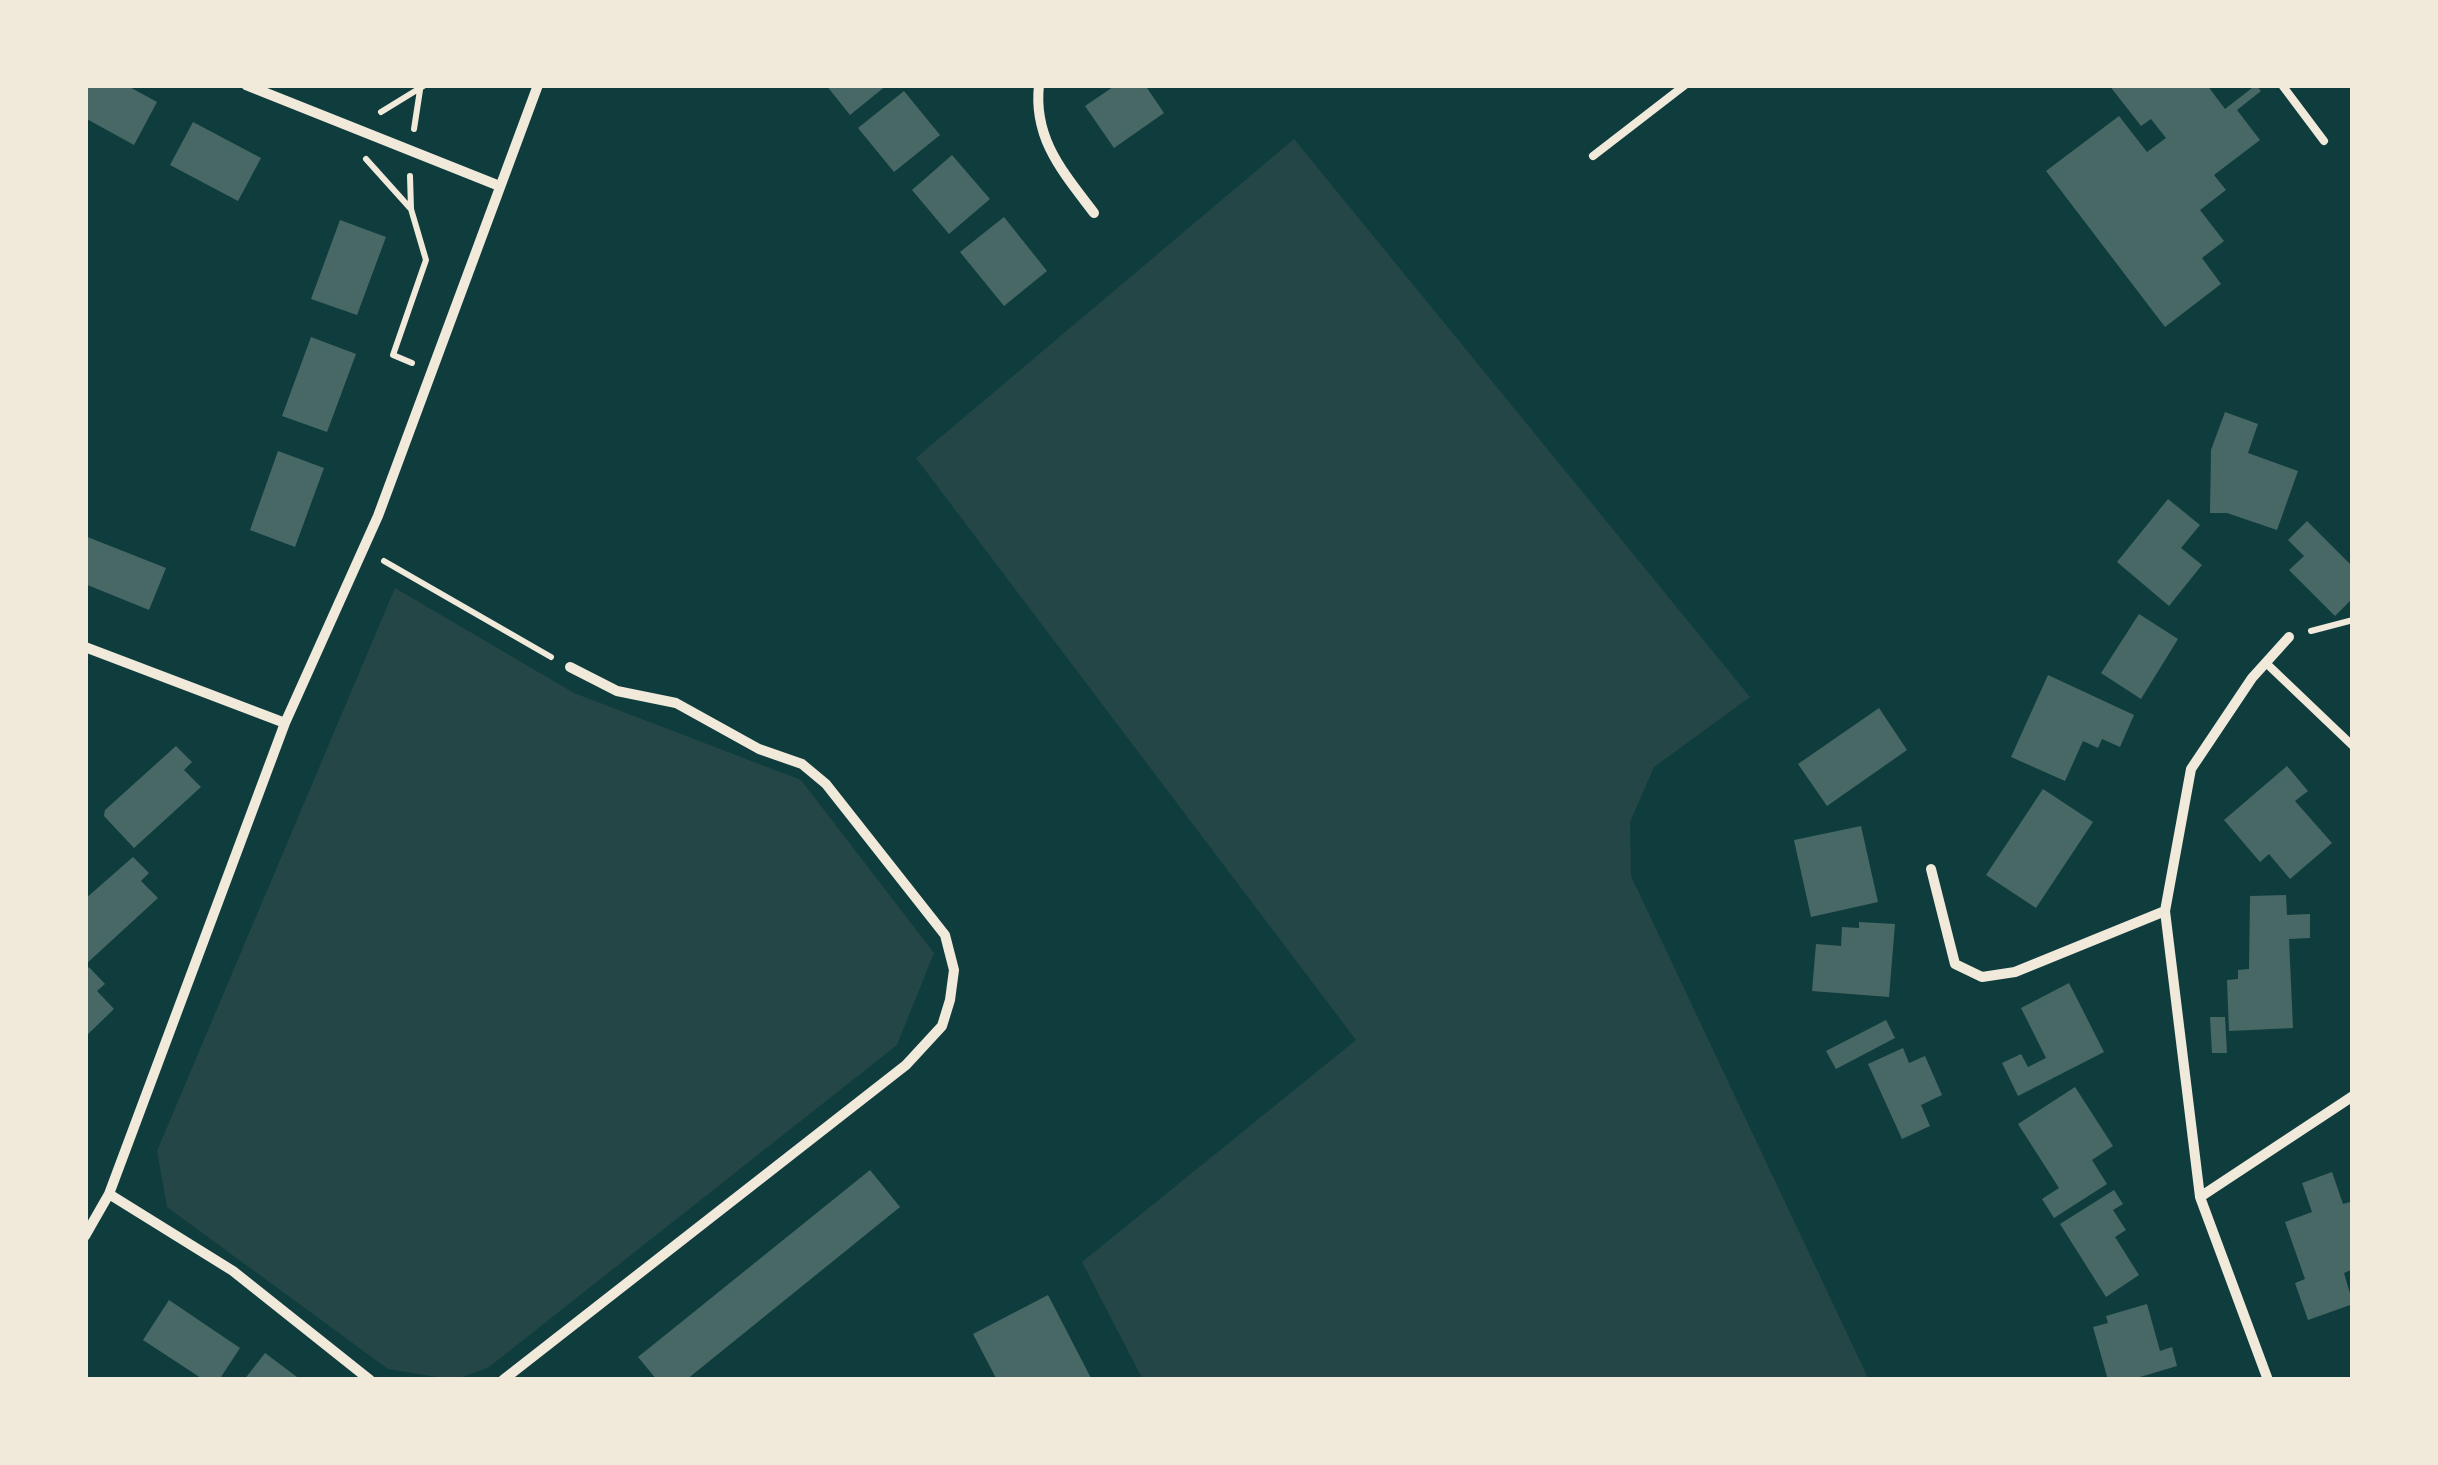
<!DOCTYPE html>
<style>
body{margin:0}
#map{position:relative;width:2438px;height:1465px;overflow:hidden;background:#0f3d3e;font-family:"Fira Sans",sans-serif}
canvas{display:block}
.frame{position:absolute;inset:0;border:88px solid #f1e9da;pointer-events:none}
</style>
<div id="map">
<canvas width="2438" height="1465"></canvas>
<div class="frame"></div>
</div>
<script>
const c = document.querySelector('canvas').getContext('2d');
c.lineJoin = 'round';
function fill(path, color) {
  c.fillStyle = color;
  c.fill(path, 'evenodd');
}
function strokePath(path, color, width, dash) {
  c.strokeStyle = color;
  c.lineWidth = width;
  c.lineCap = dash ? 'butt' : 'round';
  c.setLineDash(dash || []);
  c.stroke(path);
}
fill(new Path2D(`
 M1294 139 1750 697 1654 767 1630 822 1631 876 1869 1380H1143L1082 1262 1356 1040 916 458Z
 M395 588 574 693 801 780 934 953 897 1045 489 1367 455 1380 388 1369 167 1207 157 1151Z`), '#244646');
fill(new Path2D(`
 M85 85H126L157 102 134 145 85 118Z
 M826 85H887L850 115Z
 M1116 85H1145L1164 113 1114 148 1085 106Z
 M2109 85H2207L2225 109 2256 85 2261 91 2237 110 2260 140 2214 175 2226 190 2200 210 2224 241 2202 258 2221 284 2165 327 2046 171 2119 116 2147 152 2166 138 2151 119 2141 126Z
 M904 91 940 135 894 172 858 128Z
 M193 122 261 158 238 201 170 165Z
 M952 155 990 199 949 234 912 190Z
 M1004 217 1047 271 1004 306 960 252Z
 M340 220 386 237 357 315 311 299Z
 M311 337 356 354 327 432 282 416Z
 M2225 412 2258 424 2248 453 2298 471 2277 530 2227 513H2210L2211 450Z
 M278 451 324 468 295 547 250 530Z
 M2168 499 2200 525 2181 548 2202 565 2169 606 2117 562Z
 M2307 521 2353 567V598L2335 616 2289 570 2304 556 2288 540Z
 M85 536 166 568 149 610 85 584Z
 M2139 614 2178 639 2141 699 2101 673Z
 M2048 675 2134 715 2120 747 2102 739 2098 748 2083 741 2065 781 2011 757Z
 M1879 708 1907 750 1827 806 1798 764Z
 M176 746 192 762 184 770 201 787 134 848 104 816 105 810Z
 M2287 766 2308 791 2295 801 2332 843 2290 879 2269 854 2260 862 2224 820Z
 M2043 789 2093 822 2036 908 1986 875Z
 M1861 826 1878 902 1811 917 1794 840Z
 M133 857 149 873 141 881 158 898 85 965V899Z
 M2286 895 2287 915 2310 914V938L2289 939 2293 1028 2229 1031 2227 980 2238 979V970L2249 969 2250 896Z
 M1859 922 1895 924 1889 997 1812 991 1816 944 1841 946 1842 927 1859 928Z
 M89 967 105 984 97 991 114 1009 85 1037V971Z
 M2069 983 2104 1052 2018 1096 2002 1063 2021 1054 2028 1067 2046 1058 2021 1008Z
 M2210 1017H2225L2227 1053H2212Z
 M1886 1020 1895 1038 1836 1069 1826 1051Z
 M1903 1048 1909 1063 1925 1056 1942 1095 1921 1105 1930 1126 1902 1139 1868 1064Z
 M2075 1087 2113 1146 2092 1160 2107 1184 2054 1218 2042 1199 2059 1188 2018 1124Z
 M870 1170 900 1207 686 1380H657L638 1357Z
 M2332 1172 2343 1204 2350 1202 2353 1212V1269L2344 1273 2353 1304 2308 1320 2295 1283 2305 1279 2285 1222 2312 1212 2302 1183Z
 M2114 1190 2123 1204 2113 1210 2126 1230 2115 1237 2139 1275 2106 1297 2060 1224Z
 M1048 1295 1092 1380H997L973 1334Z
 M169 1300 240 1348 219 1380H204L143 1340Z
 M2147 1304 2160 1351 2172 1347 2177 1366 2140 1377 2141 1380H2108L2093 1327 2108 1323 2106 1316Z
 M265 1353 301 1380H244Z`), '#486865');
strokePath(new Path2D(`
 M381 112 425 85
 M414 129 420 90
 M366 159 410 208
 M410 176 411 209 426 260 393 355 412 363
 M384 561 551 657
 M2311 631 2353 620`), '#f1e9da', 6);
strokePath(new Path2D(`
 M2282 85 2324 141
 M1593 156 1685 85
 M2266 663 2353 746`), '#f1e9da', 8);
strokePath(new Path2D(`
 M246 85 497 185
 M1039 85C1033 139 1063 172 1094 213
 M85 647 285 723
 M1931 869 1955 964 1982 977 2015 972 2165 911
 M109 1194 233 1271 370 1380
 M2200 1197 2353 1096
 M85 1236 109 1194 285 723 378 516 538 85
 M503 1380 906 1065 942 1026 950 1000 954 970 945 935 826 784 802 764 759 749 676 703 617 691 570 667
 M2268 1380 2200 1197 2165 911 2191 769 2252 678 2289 637`), '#f1e9da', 10);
</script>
